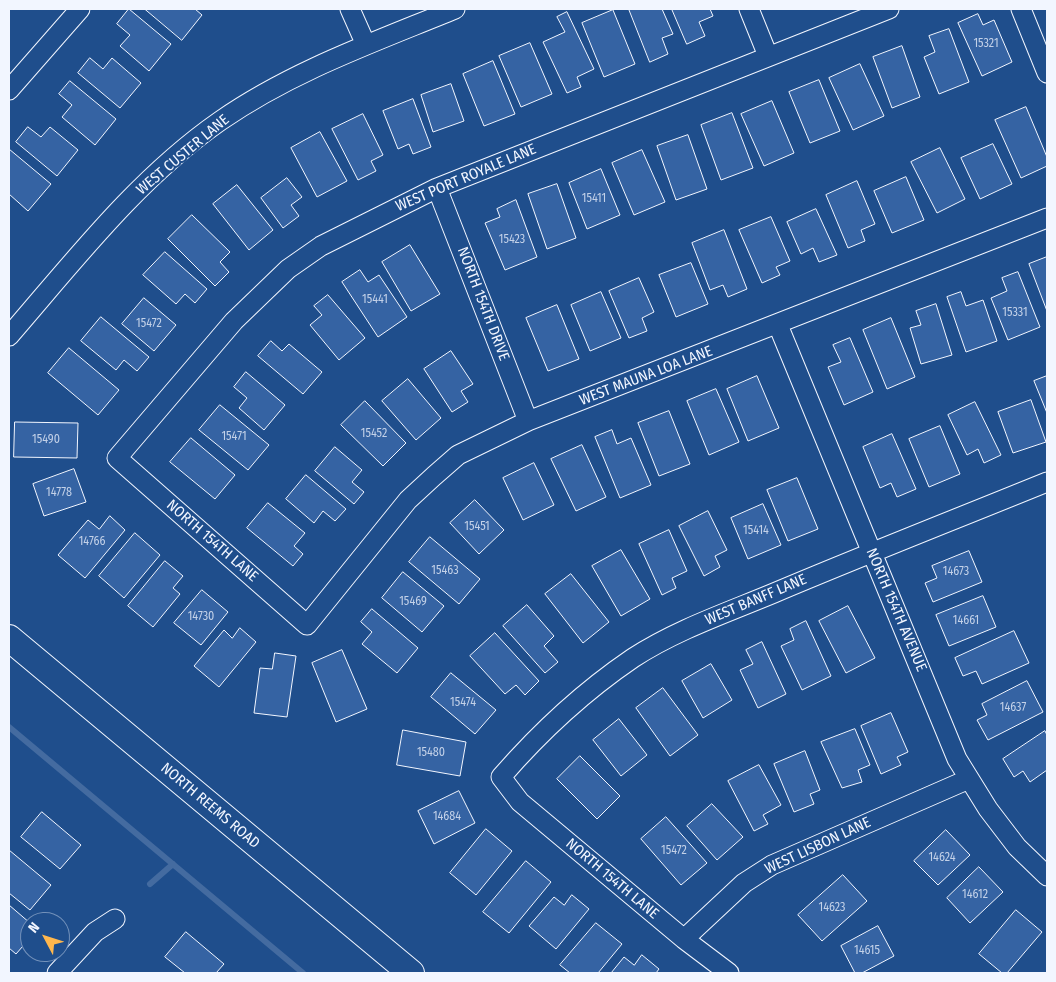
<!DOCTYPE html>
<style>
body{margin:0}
#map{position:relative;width:1056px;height:982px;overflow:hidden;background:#1f4e8c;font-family:"Fira Sans Condensed",sans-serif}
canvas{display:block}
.frame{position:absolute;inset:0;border:10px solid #f2f6ff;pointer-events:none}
.north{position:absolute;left:20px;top:912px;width:50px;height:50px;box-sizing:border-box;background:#1f4e8c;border:1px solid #7391ba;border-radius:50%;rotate:310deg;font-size:14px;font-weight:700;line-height:20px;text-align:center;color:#f2f6ff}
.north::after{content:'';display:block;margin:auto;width:18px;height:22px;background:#ffb74d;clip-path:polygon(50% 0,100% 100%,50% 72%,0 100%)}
</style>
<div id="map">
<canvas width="1056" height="982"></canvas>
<div class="frame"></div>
<div class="north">N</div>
</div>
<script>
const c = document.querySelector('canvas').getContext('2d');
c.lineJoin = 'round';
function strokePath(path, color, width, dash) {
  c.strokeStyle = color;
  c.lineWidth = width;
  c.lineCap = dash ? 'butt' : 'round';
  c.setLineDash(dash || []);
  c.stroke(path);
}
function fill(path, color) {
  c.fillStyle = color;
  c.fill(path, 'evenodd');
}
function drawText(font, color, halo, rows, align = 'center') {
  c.font = font + ' "Fira Sans Condensed",sans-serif';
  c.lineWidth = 4;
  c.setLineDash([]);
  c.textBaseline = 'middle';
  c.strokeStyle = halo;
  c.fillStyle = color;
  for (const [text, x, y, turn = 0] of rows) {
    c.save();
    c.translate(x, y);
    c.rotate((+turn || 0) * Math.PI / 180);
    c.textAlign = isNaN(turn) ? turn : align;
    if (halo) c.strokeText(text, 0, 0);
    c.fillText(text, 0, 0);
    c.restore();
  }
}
strokePath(new Path2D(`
 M9 727 303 973
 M150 884 173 864`), '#446ba0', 6);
const building = new Path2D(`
 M129 9 171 44 149 71 120 46 130 35 117 24Z
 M145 9H195L202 15 182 40Z
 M629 9H662L673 34 662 38 668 54 650 62Z
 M672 9H710L713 16 699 22 705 36 687 44Z
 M613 10 635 64 604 77 582 23Z
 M567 12 594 69 577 77 581 87 567 93 543 42 565 32 557 17Z
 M978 14 983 25 994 20 1012 62 982 76 958 23Z
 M949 29 969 82 939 94 924 57 935 52 929 36Z
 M530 43 552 94 521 107 499 56Z
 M902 46 920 97 892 108 873 57Z
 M90 58 103 69 112 58 141 83 120 108 78 73Z
 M493 61 515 114 484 126 463 74Z
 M860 64 884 116 853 130 829 78Z
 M819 80 840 131 810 143 789 92Z
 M70 81 116 119 95 145 62 117 72 105 59 94Z
 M451 84 464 121 433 132 421 95Z
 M413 99 431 147 413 154 409 144 398 149 383 111Z
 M772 101 794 153 764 166 741 114Z
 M1026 107 1047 157V166L1021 178 995 120Z
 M732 113 753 168 721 180 701 125Z
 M363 114 383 155 371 161 376 171 358 180 332 129Z
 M28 127 41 137 50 127 78 150 57 176 16 142Z
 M320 132 347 181 317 197 291 148Z
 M688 135 707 189 676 200 657 146Z
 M993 144 1012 184 980 199 961 158Z
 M940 148 965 199 937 213 911 162Z
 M9 149 51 184 28 211 9 194Z
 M642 150 665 202 634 215 612 163Z
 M601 169 620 215 587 229 569 183Z
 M906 177 924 220 892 233 874 191Z
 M287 178 302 197 291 205 299 216 283 228 261 198Z
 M857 181 875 224 861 230 865 241 848 248 826 195Z
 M557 184 576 238 547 249 528 194Z
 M237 185 273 230 249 250 213 204Z
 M516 200 537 257 505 270 485 223 500 217 497 209Z
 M816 209 837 255 819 262 813 248 801 254 787 222Z
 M192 215 230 252 220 262 229 272 215 286 168 239Z
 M771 217 790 261 776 267 780 275 762 283 739 230Z
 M724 230 747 289 728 297 723 285 710 290 692 243Z
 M410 245 440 294 411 311 382 262Z
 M165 252 207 289 195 303 185 294 176 304 143 275Z
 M1047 257V311L1029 264Z
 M691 263 708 304 676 317 659 275Z
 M360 270 368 282 379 275 407 317 378 337 342 282Z
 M1018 272 1040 327 1008 340 991 298 1007 291 1002 278Z
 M639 278 654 312 642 318 647 331 629 338 609 291Z
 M601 292 621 338 590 351 571 305Z
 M961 292 966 306 983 300 997 341 966 352 947 297Z
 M328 295 365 338 339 360 310 325 322 315 314 306Z
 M144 298 176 325 154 351 122 324Z
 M936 304 952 355 921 364 910 328 921 325 916 311Z
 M557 305 579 359 548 371 526 318Z
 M101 317 149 357 137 371 124 360 116 370 81 341Z
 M891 318 915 377 887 389 863 330Z
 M850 338 873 392 844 405 828 367 841 362 833 345Z
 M271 341 282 351 289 344 322 372 303 394 258 356Z
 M69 348 119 390 98 415 48 373Z
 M451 351 473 384 461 391 468 402 452 412 424 369Z
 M246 372 285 405 264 430 239 408 247 398 234 387Z
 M757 376 779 428 748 441 727 389Z
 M1047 376V413L1034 381Z
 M408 379 441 418 416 440 382 401Z
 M716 389 739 442 709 455 687 401Z
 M1031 400 1046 442 1013 453 998 412Z
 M365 401 406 443 383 466 341 425Z
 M975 402 1001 455 984 463 978 449 967 455 948 415Z
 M220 405 269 445 248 470 199 430Z
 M669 411 690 464 659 476 638 423Z
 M15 422 78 423 77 458 14 457Z
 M940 426 960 474 929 487 909 439Z
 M612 430 617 444 631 438 651 485 620 498 595 437Z
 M892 434 916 489 897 497 891 483 880 488 863 447Z
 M191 438 235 475 215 499 170 462Z
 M582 445 606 497 576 511 551 459Z
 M335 447 362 470 352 482 364 492 354 504 315 471Z
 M534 463 554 505 523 520 503 478Z
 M74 469 86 502 44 516 33 484Z
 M306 475 346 509 335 521 323 511 314 523 286 499Z
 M797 478 818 529 788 541 767 490Z
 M475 500 504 530 479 554 450 523Z
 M268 503 305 533 294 546 303 554 293 566 247 528Z
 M763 504 781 545 748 559 731 518Z
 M708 511 727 550 715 556 720 567 704 576 679 526Z
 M110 516 125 530 85 578 58 555 88 520 99 529Z
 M669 530 687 571 672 578 676 588 662 595 639 544Z
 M135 533 160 555 124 598 99 576Z
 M430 537 480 579 459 604 409 562Z
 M621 550 650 599 621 616 592 566Z
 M969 551 982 582 933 602 925 583 937 578 932 566Z
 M165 561 183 576 173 588 180 594 153 627 128 606Z
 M403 572 444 606 422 632 382 598Z
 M571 574 609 622 583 643 545 594Z
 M202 590 228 612 201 645 174 623Z
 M983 596 996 627 949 646 936 615Z
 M527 605 554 636 544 646 558 662 545 673 503 626Z
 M848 606 875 658 846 673 819 621Z
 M372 609 418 648 397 673 362 644 372 632 361 622Z
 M806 621 831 676 802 690 781 646 794 640 790 629Z
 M240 628 256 642 219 687 194 666 224 630 232 638Z
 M1014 631 1029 663 982 684 976 671 963 676 955 658Z
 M495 633 539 681 525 695 516 685 505 694 470 656Z
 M762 642 786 694 758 708 740 670 753 664 746 650Z
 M342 650 367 709 336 722 312 663Z
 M275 653 296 656 287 717 254 713 260 668 272 669Z
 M711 664 732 700 703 718 682 681Z
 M451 673 496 710 475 734 431 697Z
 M1027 681 1043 712 988 740 977 720 987 715 982 704Z
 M663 688 698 735 670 756 636 708Z
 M891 713 908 752 897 757 901 765 881 774 861 726Z
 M619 719 647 755 621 776 593 740Z
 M855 729 870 765 858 770 862 782 842 788 821 742Z
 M403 730 466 742 460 776 397 765Z
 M1045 731 1047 735V770L1030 782 1023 771 1014 777 1003 759Z
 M805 751 820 790 810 794 814 804 794 812 774 764Z
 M580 756 620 796 597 819 557 779Z
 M759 765 781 805 763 815 768 824 754 831 728 781Z
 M459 791 475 823 434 844 418 811Z
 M712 804 743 837 717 860 687 826Z
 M42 812 81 845 60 869 21 837Z
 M666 817 707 863 681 885 641 839Z
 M486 829 512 851 476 895 450 873Z
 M946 830 970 855 938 885 914 861Z
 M9 850 51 885 30 910 9 893Z
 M526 861 551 882 509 933 483 912Z
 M979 867 1003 892 970 923 947 898Z
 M843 875 867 901 822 941 798 915Z
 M572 895 589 909 556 949 529 926 554 897 564 905Z
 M9 905 30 923V938L16 954 9 948Z
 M1016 910 1042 932 1007 973H1002L979 954Z
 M596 923 622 944 598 973H570L560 965Z
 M878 926 894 956 862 973H855L841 946Z
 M186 932 224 964 216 973H185L165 957Z
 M642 955 659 969 656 973H611L624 957 634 965Z`);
fill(building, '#3563a3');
strokePath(building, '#f2f6ff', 1);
const minor = new Path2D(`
 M350 9 366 45
 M749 9 768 56
 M889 9 437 188 321 246 288 269 234 321 117 458 307 625 408 500 434 476 458 455 528 421 1047 218
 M1021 9 1047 73
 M9 90 80 9
 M437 188 528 421
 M778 325 957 759 988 809 1017 847 1047 876
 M9 336C74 261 138 178 220 121 292 71 375 42 455 9
 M684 939 744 883 772 865 969 779
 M57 973 95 932 115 919
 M729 973 684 939 520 802 501 777C540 732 583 692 633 658 676 630 726 613 774 593 864 555 956 519 1047 482`);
const secondary = new Path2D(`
 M9 638 411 973`);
strokePath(minor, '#f2f6ff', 21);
strokePath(secondary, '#f2f6ff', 28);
strokePath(minor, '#1f4e8c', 19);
strokePath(secondary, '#1f4e8c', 26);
drawText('12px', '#c3d1e8', null, [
 ["15321",986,44],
 ["15411",594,199],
 ["15423",512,240],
 ["15441",375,300],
 ["15331",1015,313],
 ["15472",149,324],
 ["15452",374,434],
 ["15471",234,437],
 ["15490",46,440],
 ["14778",59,493],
 ["15451",477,527],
 ["15414",756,531],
 ["14766",92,542],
 ["15463",445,571],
 ["14673",956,572],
 ["15469",413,602],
 ["14730",201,617],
 ["14661",966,621],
 ["15474",463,703],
 ["14637",1013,708],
 ["15480",431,753],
 ["14684",447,817],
 ["15472",674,851],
 ["14624",942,858],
 ["14612",975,895],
 ["14623",832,908],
 ["14615",867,951]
]);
drawText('15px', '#f2f6ff', '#1f4e8c', [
 ["WEST CUSTER LANE",183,155,-40],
 ["WEST PORT ROYALE LANE",466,178,-23],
 ["NORTH 154TH DRIVE",483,304,69],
 ["WEST MAUNA LOA LANE",646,376,-21],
 ["NORTH 154TH LANE",212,541,41],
 ["WEST BANFF LANE",756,600,-23],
 ["NORTH 154TH AVENUE",896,610,67],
 ["NORTH REEMS ROAD",210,806,40],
 ["WEST LISBON LANE",818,846,-25],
 ["NORTH 154TH LANE",612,879,40]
]);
</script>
